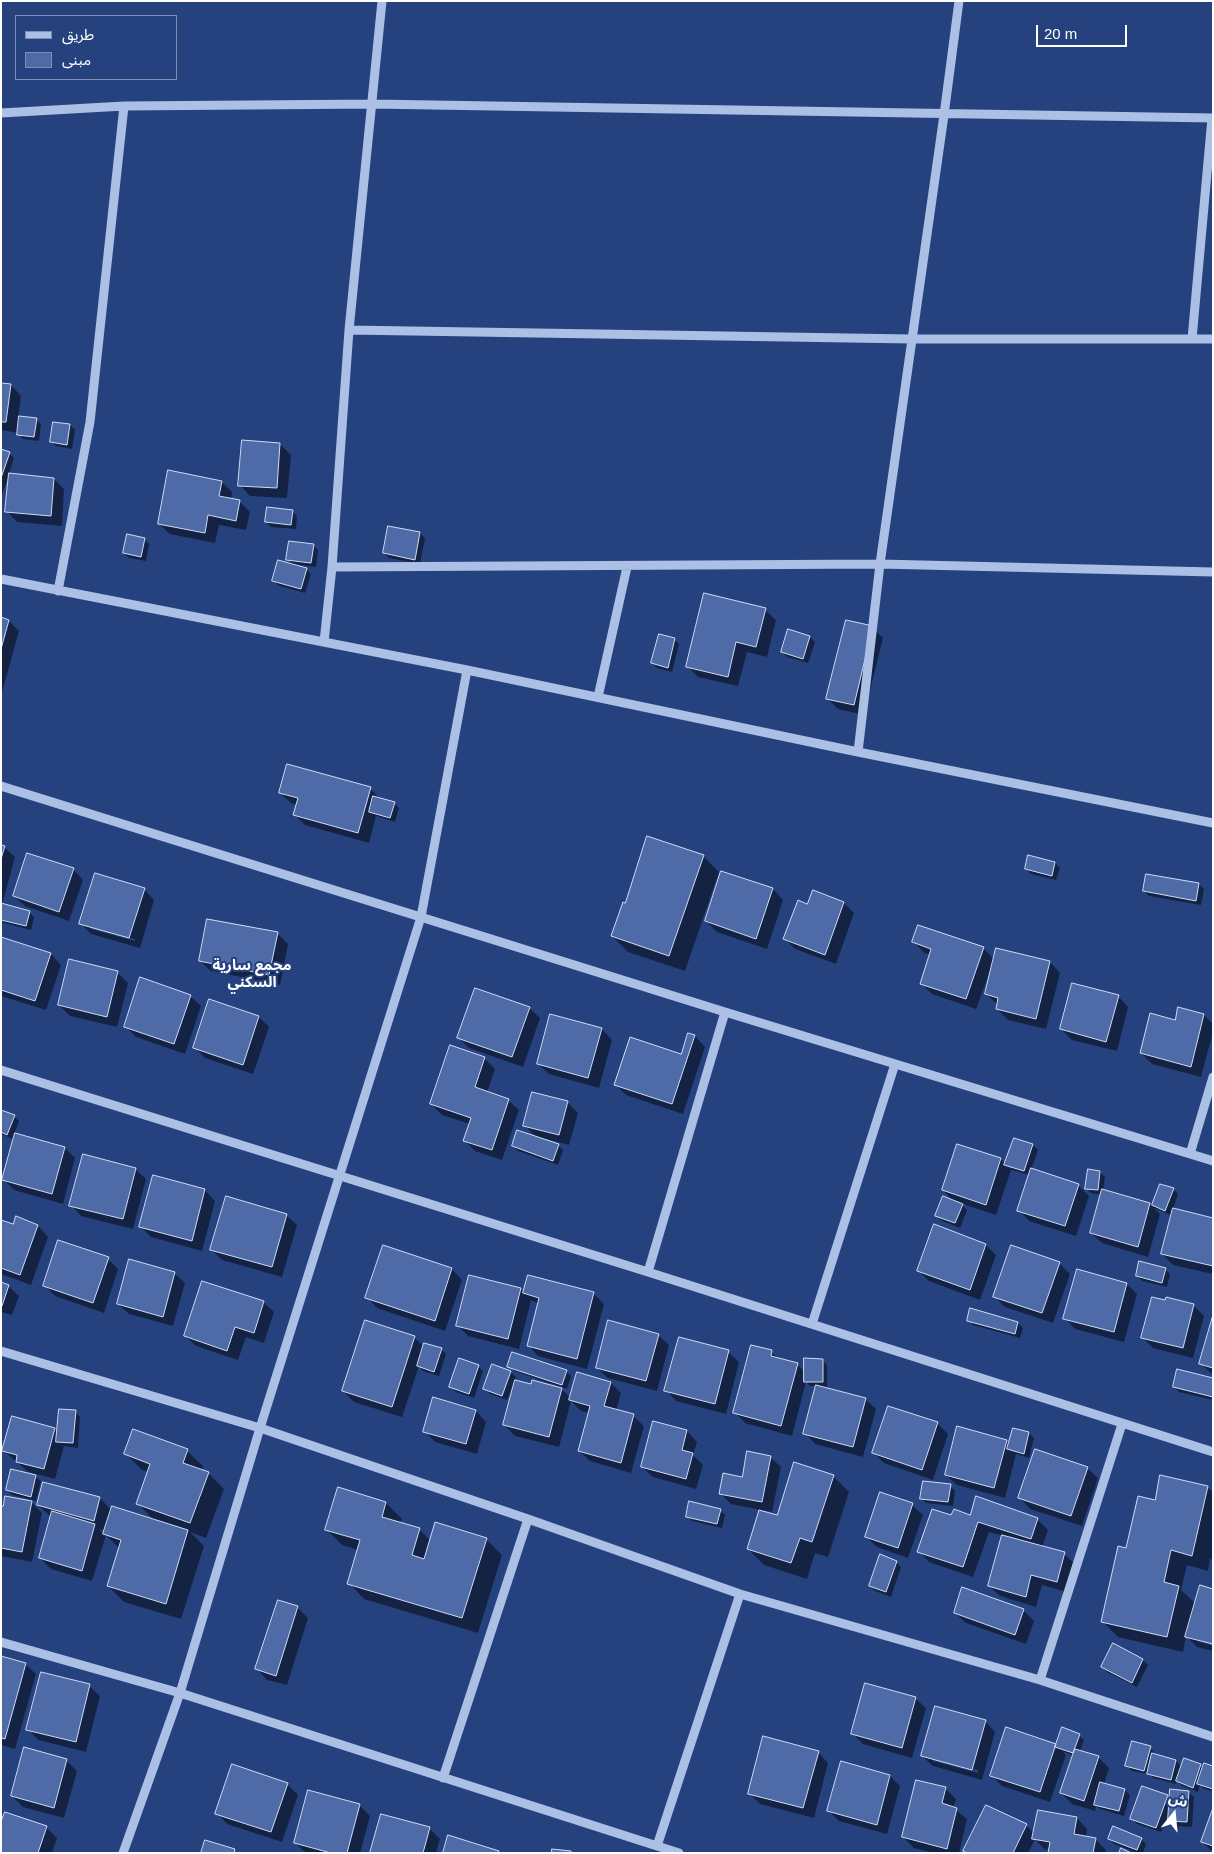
<!DOCTYPE html>
<meta charset="utf-8">
<style>
body{margin:0}
#map{position:relative;width:1214px;height:1854px;overflow:hidden;background:#26427e;font-family:Arial,"Noto Sans Arabic",sans-serif}
canvas{display:block}
.frame{position:absolute;inset:0;border:2px solid #fff;pointer-events:none}
.legend{position:absolute;left:15px;top:15px;width:162px;height:65px;box-sizing:border-box;background:#26427e;border:1px solid #7d8eb2;margin:0;padding:6px 9px;list-style:none;font-size:15px;color:#fff}
.legend li{display:flex;align-items:center;gap:10px;height:25px}
.legend b{width:25px;border:1px solid #7d8eb2}
.north{position:absolute;left:1149px;top:1789px;width:50px;height:50px;-webkit-text-stroke:4px #26427e;paint-order:stroke;rotate:17deg;font-size:14px;font-weight:700;line-height:20px;text-align:center;color:#fff}
.north::after{content:'';display:block;margin:auto;width:18px;height:22px;background:#fff;clip-path:polygon(50% 0,100% 100%,50% 72%,0 100%)}
.scale{position:absolute;left:1036px;top:25px;width:91px;height:22px;box-sizing:border-box;border:2px solid #fff;border-top:0;padding-left:6px;font-size:15px;line-height:18px;white-space:nowrap;color:#fff;-webkit-text-stroke:4px #26427e;paint-order:stroke}
</style>
<div id="map">
<canvas width="1214" height="1854"></canvas>
<div class="frame"></div>
<ul class="legend">
<li><b style="height:6px;background:#acbfe5"></b>طريق</li>
<li><b style="height:14px;background:#4f6ba7"></b>مبنى</li>
</ul>
<div class="north">ش</div>
<div class="scale">20 m</div>
</div>
<script>
const c = document.querySelector('canvas').getContext('2d');
c.lineJoin = 'round';
function fill(path, color) {
  c.fillStyle = color;
  c.fill(path, 'evenodd');
}
function strokePath(path, color, width, dash) {
  c.strokeStyle = color;
  c.lineWidth = width;
  c.lineCap = dash ? 'butt' : 'round';
  c.setLineDash(dash || []);
  c.stroke(path);
}
function drawText(font, color, halo, rows, align = 'center') {
  c.font = font + ' Arial,"Noto Sans Arabic",sans-serif';
  c.lineWidth = 4;
  c.setLineDash([]);
  c.textBaseline = 'middle';
  c.strokeStyle = halo;
  c.fillStyle = color;
  for (const [text, x, y, turn = 0] of rows) {
    c.save();
    c.translate(x, y);
    c.rotate((+turn || 0) * Math.PI / 180);
    c.textAlign = isNaN(turn) ? turn : align;
    if (halo) c.strokeText(text, 0, 0);
    c.fillText(text, 0, 0);
    c.restore();
  }
}
fill(new Path2D(`
 M1 384 11 385 21 396 18 418 36 419 41 424 39 441 23 439 18 433 1 430Z
 M70 425 75 430 72 449 56 446 51 441Z
 M243 442 280 444 291 455 287 498 250 496 240 485Z
 M1 450 9 453 14 458 9 474 54 479 64 489 62 526 17 522 7 511 9 475 1 497Z
 M222 482 232 492 231 500 239 501 250 512 246 530 219 525 215 543 170 534 159 524Z
 M292 511 297 516 296 529 271 527 266 522Z
 M389 527 420 533 425 538 420 564 389 558 384 553Z
 M144 539 149 544 146 561 129 558 124 553Z
 M313 545 318 550 316 567 297 565V566L306 569 311 574 305 593 279 586 274 581 294 566 288 559Z
 M765 610 776 620 767 657 747 652 738 686 698 677 687 666Z
 M1 618 9 621 19 631 1 696Z
 M872 627 883 638 864 715 838 709 828 699Z
 M810 637 815 642 808 663 787 657 782 652Z
 M674 639 679 644 672 672 657 668 652 663Z
 M370 788 381 800 394 803 399 808 395 822 376 816 369 843 305 825 295 815 297 805 291 803 280 793Z
 M1 846 4 847 15 857 2 905 29 912 34 917 31 930 1 922Z
 M703 856 719 872 685 971 628 952 612 936Z
 M1055 863 1060 868 1056 880 1031 874 1026 869Z
 M73 869 83 880 69 921 25 906 14 896Z
 M722 872 773 889 783 900 767 949 717 932 706 921Z
 M1199 884 1204 889 1201 905 1149 896 1144 891Z
 M144 889 154 900 140 948 91 934 80 923ZM91 926 135 939V941L91 929Z
 M844 903 854 913 836 964 795 949 785 939 808 906Z
 M277 933 288 944 280 985 211 971 200 961Z
 M1 938 51 954 61 965 46 1010 1 996Z
 M914 942 983 948 995 960 997 949 1050 962 1060 973 1046 1029 1008 1020 997 1009 998 1005 986 994 993 968H991L976 1009 932 994 921 983 931 955 924 953Z
 M117 972 128 983 117 1027 70 1016 59 1005Z
 M190 996 201 1006 185 1054 136 1037 125 1026Z
 M1118 996 1128 1007 1117 1051 1072 1040 1061 1029Z
 M529 1008 540 1018 523 1067 469 1048 459 1038Z
 M1179 1009 1204 1015 1213 1024V1032L1201 1077 1152 1064 1141 1053 1176 1021Z
 M259 1017 269 1027 253 1074 205 1058 194 1047Z
 M602 1029 612 1040 599 1088 549 1074 538 1064Z
 M689 1035 695 1036 705 1047 683 1114 626 1095 615 1084 682 1056Z
 M484 1058 495 1069 487 1092 508 1100 519 1110 502 1160 475 1151 465 1141 470 1124 442 1115 431 1104Z
 M567 1102 578 1113 569 1145 546 1139 545 1141 558 1145 563 1150 558 1165 518 1151 513 1146 537 1138 525 1126Z
 M1 1112 14 1116 19 1121 14 1134 65 1148 75 1158 63 1204 14 1190 4 1180 15 1140 1 1134Z
 M958 1145 1001 1159 1006 1165 1033 1145 1038 1150 1031 1170 1078 1185 1089 1196 1076 1236 1029 1221 1019 1210 1030 1175 1011 1170 996 1215 960 1203 967 1210 960 1228 942 1221 937 1216 954 1202 943 1190Z
 M135 1169 146 1179 133 1229 81 1216 71 1205Z
 M1100 1172 1105 1177 1103 1191 1149 1204 1153 1207 1161 1185 1173 1189 1178 1194 1173 1209 1213 1219V1274L1173 1265 1162 1254 1173 1216 1154 1208 1160 1214 1148 1257 1102 1243 1091 1233 1102 1195 1091 1193 1086 1188Z
 M154 1177 205 1190 215 1201 202 1251 151 1237 141 1227Z
 M286 1215 297 1225 282 1277 222 1260 211 1249Z
 M16 1218 38 1226 48 1237 31 1285 1 1274V1221L13 1226Z
 M934 1226 986 1245 996 1255 980 1300 929 1281 918 1271Z
 M384 1246 452 1269 462 1280 445 1331 377 1308 367 1297Z
 M108 1259 118 1269 104 1313 55 1296 44 1285Z
 M1059 1263 1070 1274 1053 1323 1005 1307 994 1296Z
 M1165 1269 1170 1274 1167 1287 1142 1281 1137 1276Z
 M174 1273 185 1283 173 1326 129 1314 118 1304Z
 M529 1277 594 1294 604 1304 587 1369 538 1356 528 1345 539 1304 531 1300 519 1349 468 1336 457 1325 521 1289 524 1293Z
 M1 1283 8 1286 19 1296 12 1315 1 1312Z
 M1127 1284 1137 1294 1124 1342 1075 1329 1065 1318Z
 M263 1302 274 1312 264 1343 246 1337 238 1360 196 1346 185 1336Z
 M1194 1306 1204 1316 1193 1358 1153 1348 1142 1337Z
 M968 1320 1018 1323 1023 1328 1020 1338 973 1325Z
 M1213 1320V1375L1200 1363Z
 M658 1335 669 1345 657 1391 608 1378 597 1368Z
 M414 1337 424 1347 441 1349 446 1354 439 1376 423 1371 419 1366 402 1417 354 1402 343 1391Z
 M728 1352 739 1362 726 1414 676 1401 666 1390Z
 M771 1352 779 1359 797 1364 805 1372 822 1360 827 1365V1389L865 1399 876 1409 863 1457 815 1444 805 1433 817 1386H810L806 1382 792 1436 745 1423 735 1412Z
 M478 1366 483 1371 474 1398 456 1392 451 1387Z
 M509 1366 566 1371 571 1376 567 1389 558 1386 571 1398 611 1383 621 1393 616 1411 633 1416 644 1426 631 1473 590 1461 579 1451 590 1413 581 1411 571 1401 559 1447 515 1436 504 1425 514 1385H513L507 1400 490 1394 485 1389 511 1372 516 1377 514 1381 532 1385 557 1388 558 1386 514 1371Z
 M1213 1380V1400L1179 1392 1174 1386Z
 M476 1411 486 1422 477 1454 435 1442 425 1431Z
 M75 1412 80 1417 78 1448 64 1446 55 1479 28 1472 4 1451 12 1418 55 1429 58 1432Z
 M937 1423 948 1434 933 1480 884 1463 874 1453Z
 M687 1431 697 1442 693 1455 703 1465 696 1489 653 1477 642 1467Z
 M1029 1433 1034 1438 1029 1458 1016 1454 1005 1498 957 1485 946 1475 1006 1441 1010 1444Z
 M187 1451 203 1466 202 1471 208 1473 224 1489 206 1538 190 1532 204 1546 181 1619 124 1602 108 1586 120 1549 106 1535 92 1581 51 1569 40 1558 52 1516 49 1515 38 1505 44 1483 100 1498 112 1511 154 1520 138 1504 149 1472 142 1470 126 1454ZM99 1529 106 1531 105 1535Z
 M770 1457 781 1467 772 1512 761 1510V1511L778 1517 833 1476 849 1492 828 1557 815 1553 807 1579 764 1565 748 1549 761 1510 731 1504 721 1494Z
 M1087 1468 1098 1478 1082 1526 1030 1509 1020 1498Z
 M35 1476 41 1481 36 1501 12 1495 7 1490Z
 M950 1486 955 1491 953 1506 926 1503 921 1498Z
 M1207 1487 1213 1492V1561L1210 1558 1208 1571 1187 1565 1181 1590 1196 1604 1198 1641 1213 1646V1651L1197 1647 1186 1636 1183 1652 1118 1637 1102 1621 1127 1550 1156 1501Z
 M339 1489 386 1503 402 1519 400 1524 419 1529 431 1541 486 1539 502 1555 478 1633 364 1599 349 1583 358 1550 342 1545 326 1529Z
 M31 1502 42 1513 32 1562 1 1556V1507Z
 M912 1505 923 1515 908 1558 877 1547 866 1537Z
 M720 1510 725 1515 722 1528 692 1521 687 1516Z
 M971 1516 1037 1519 1048 1530 1042 1547 1064 1554 1075 1564 1067 1592 1042 1585 1036 1607 1000 1596 989 1586 1003 1536 989 1532 973 1577 929 1562 919 1551 952 1517Z
 M896 1562 901 1567 891 1597 875 1591 870 1586Z
 M297 1607 308 1618 287 1685 267 1680 257 1669Z
 M1023 1610 1034 1621 1026 1644 966 1623 955 1613Z
 M1113 1645 1143 1660 1148 1665 1137 1687 1107 1672 1102 1667Z
 M1 1657 25 1664 36 1674 15 1749 1 1745Z
 M89 1686 100 1696 86 1752 38 1740 28 1729Z
 M915 1698 926 1708 912 1758 863 1744 853 1734Z
 M985 1721 995 1732 982 1780 933 1766 922 1756ZM933 1758 978 1770V1773L933 1761Z
 M1079 1735 1084 1740 1080 1751 1099 1758 1109 1768 1104 1784 1125 1790 1130 1795 1124 1816 1100 1809 1096 1806 1095 1811 1072 1804 1061 1793 1074 1756 1062 1751 1066 1755 1050 1802 1002 1786 991 1775Z
 M1150 1748 1155 1753 1154 1755 1176 1761 1182 1767 1200 1765 1204 1769 1213 1767V1791L1204 1789 1200 1785 1198 1792 1182 1786 1177 1781 1176 1784 1153 1778 1149 1774 1132 1771 1127 1766Z
 M818 1752 828 1763 814 1818 760 1804 749 1793Z
 M67 1761 77 1771 64 1818 23 1807 12 1796Z
 M890 1776 900 1786 887 1834 839 1821 829 1811Z
 M287 1784 298 1795 282 1842 227 1824 217 1813Z
 M1143 1787 1168 1797 1171 1800 1189 1792 1194 1797 1192 1827 1174 1826 1169 1821V1812L1161 1832 1137 1824 1132 1819Z
 M945 1788 956 1799 953 1808 967 1819 959 1853H934L914 1848 903 1837Z
 M359 1805 370 1816 360 1853H306L295 1843Z
 M1213 1812V1852L1202 1842Z
 M6 1813 47 1828 57 1838 52 1853H1Z
 M1077 1818 1087 1829 1086 1837 1095 1839 1106 1850 1105 1853H1049L1050 1850 1044 1849 1035 1839 1028 1853H967L1026 1825 1035 1834Z
 M429 1828 440 1839 436 1853H372Z
 M1109 1839H1141L1146 1844 1143 1853H1137L1114 1844Z`), '#0007');
const building = new Path2D(`
 M1 383 11 384 6 422H1Z
 M19 416 37 418 34 437 17 435Z
 M53 422 70 424 67 445 50 442Z
 M242 440 280 443 277 488 238 486Z
 M1 449 10 452 1 478Z
 M168 470 222 481 219 496 240 500 236 521 208 515 205 533 158 524Z
 M9 473 54 478 51 516 5 512Z
 M267 507 293 510 291 525 265 522Z
 M388 526 420 532 415 560 383 553Z
 M127 534 145 538 141 557 123 553Z
 M289 541 314 544 311 563 286 560Z
 M278 560 307 568 301 589 272 581Z
 M704 593 766 608 756 647 736 642 728 677 686 667Z
 M1 617 9 620 1 649Z
 M846 620 873 626 854 705 826 699Z
 M788 629 810 636 803 659 781 652Z
 M659 634 675 638 668 668 651 663Z
 M287 764 371 787 358 833 293 815 298 798 279 793Z
 M373 796 395 802 390 818 369 812Z
 M647 836 704 855 669 956 611 936 623 902 625 903Z
 M1 845 5 846 1 859Z
 M27 853 74 868 59 912 13 896Z
 M1028 855 1055 862 1052 876 1025 869Z
 M721 871 773 888 756 939 705 921Z
 M95 873 145 888 129 938 79 924Z
 M1146 874 1199 883 1196 901 1143 891Z
 M813 890 844 902 825 955 783 939 798 900 807 904Z
 M1 903 30 911 26 926 1 920Z
 M207 919 278 932 269 975 199 961Z
 M918 925 984 947 966 999 920 984 931 949 912 942Z
 M1 937 51 953 35 1001 1 990Z
 M996 948 1050 961 1036 1019 996 1009 998 998 985 994Z
 M69 959 118 971 107 1017 58 1005Z
 M140 977 191 995 174 1044 124 1027Z
 M1072 983 1119 995 1106 1042 1060 1029Z
 M475 988 530 1007 512 1057 457 1038Z
 M209 999 259 1016 243 1065 193 1048Z
 M1178 1007 1204 1014 1191 1067 1140 1053 1150 1013 1175 1020Z
 M550 1014 602 1028 588 1078 537 1064Z
 M688 1033 695 1035 672 1104 614 1085 630 1037 681 1054Z
 M450 1045 485 1057 475 1087 509 1099 492 1150 463 1141 471 1118 430 1104Z
 M532 1092 568 1101 559 1135 523 1126Z
 M1 1110 15 1115 7 1135 1 1132Z
 M517 1130 559 1144 553 1161 512 1146Z
 M15 1133 65 1147 52 1194 2 1180Z
 M1014 1138 1033 1144 1024 1171 1004 1165Z
 M957 1144 1001 1158 986 1205 942 1190Z
 M83 1154 136 1168 123 1219 69 1206Z
 M1031 1168 1079 1184 1065 1226 1017 1211Z
 M1088 1169 1100 1171 1098 1190 1085 1189Z
 M153 1175 205 1189 192 1241 139 1227Z
 M1160 1184 1174 1188 1165 1211 1152 1205Z
 M1102 1189 1150 1203 1138 1247 1090 1233Z
 M226 1196 287 1214 272 1267 210 1250Z
 M943 1196 963 1204 955 1223 935 1216Z
 M1173 1208 1213 1218V1266L1161 1254Z
 M16 1216 38 1225 20 1275 1 1268V1220L13 1224Z
 M934 1224 986 1244 970 1290 917 1271Z
 M58 1240 109 1257 93 1303 43 1286Z
 M383 1245 452 1268 435 1321 365 1298Z
 M1011 1245 1060 1262 1042 1313 993 1297Z
 M129 1259 175 1272 163 1317 117 1304Z
 M1139 1261 1166 1268 1162 1283 1136 1276Z
 M1077 1269 1127 1283 1114 1332 1063 1319Z
 M469 1275 521 1288 508 1339 456 1326Z
 M528 1275 594 1292 577 1359 527 1346 539 1298 523 1293Z
 M202 1281 264 1301 254 1333 235 1327 227 1351 184 1336Z
 M1 1282 9 1285 2 1306H1Z
 M1152 1297 1165 1300 1166 1297 1194 1304 1183 1348 1141 1338Z
 M970 1308 1018 1322 1015 1334 967 1321Z
 M1213 1315V1368L1199 1364Z
 M365 1320 415 1336 392 1407 342 1391Z
 M608 1320 659 1334 646 1381 596 1368Z
 M679 1337 729 1350 715 1404 664 1391Z
 M424 1343 442 1348 434 1372 417 1366Z
 M751 1345 772 1350 771 1356 798 1363 781 1426 733 1413Z
 M512 1352 567 1370 562 1385 507 1367Z
 M459 1358 479 1365 469 1394 449 1387Z
 M804 1358 823 1359V1382H804Z
 M492 1364 511 1371 502 1396 483 1389Z
 M1177 1369 1213 1378V1397L1173 1387Z
 M577 1372 611 1382 604 1406 634 1414 621 1463 578 1451 590 1406 569 1400Z
 M515 1380 531 1384 532 1380 562 1388 549 1437 503 1425Z
 M816 1385 866 1398 853 1447 803 1434Z
 M433 1397 476 1410 466 1444 423 1432Z
 M888 1406 938 1422 922 1470 872 1453Z
 M59 1409 76 1410 73 1443 56 1442Z
 M12 1416 55 1428 44 1469 16 1462 17 1455 2 1451Z
 M653 1421 687 1430 682 1450 693 1453 686 1479 641 1467Z
 M957 1426 1007 1440 994 1488 945 1475Z
 M1013 1428 1029 1432 1024 1454 1007 1449Z
 M133 1429 188 1449 183 1463 209 1472 190 1523 136 1504 150 1464 124 1454Z
 M1035 1449 1088 1467 1071 1516 1018 1498Z
 M747 1451 771 1456 762 1502 719 1494 723 1473 742 1477Z
 M794 1462 834 1475 812 1542 800 1538 791 1563 747 1549 759 1510 777 1515Z
 M11 1469 36 1475 31 1497 6 1490Z
 M1160 1475 1208 1486 1192 1556 1171 1550 1164 1582 1179 1586 1167 1637 1101 1622 1118 1546 1126 1548 1138 1496 1155 1500Z
 M923 1481 951 1484 948 1502 920 1499Z
 M43 1482 100 1497 94 1521 37 1505Z
 M338 1487 386 1502 382 1517 420 1528 412 1555 424 1559 435 1522 487 1538 462 1618 347 1584 360 1540 325 1530Z
 M880 1492 913 1503 898 1548 865 1537Z
 M5 1496 32 1501 22 1552 1 1548V1506H3Z
 M976 1496 1038 1518 1031 1539 978 1522 963 1567 917 1552 932 1509 951 1515 954 1509 970 1515Z
 M689 1501 721 1509 717 1524 686 1517Z
 M112 1506 188 1530 166 1604 107 1586 121 1540 103 1534Z
 M52 1511 95 1524 82 1571 39 1558Z
 M1002 1535 1065 1552 1057 1582 1031 1575 1026 1597 988 1586Z
 M880 1554 897 1561 886 1592 869 1586Z
 M1200 1585 1213 1589V1644L1185 1637Z
 M962 1587 1024 1609 1015 1635 954 1613Z
 M278 1600 298 1606 276 1676 255 1669Z
 M1113 1643 1143 1659 1132 1683 1101 1667Z
 M1 1656 26 1663 5 1739 1 1738Z
 M41 1672 90 1684 76 1742 26 1730Z
 M865 1683 916 1697 902 1748 851 1734Z
 M935 1706 986 1720 972 1770 921 1756Z
 M1006 1727 1056 1744 1040 1792 990 1776Z
 M1062 1727 1080 1734 1073 1753 1055 1747Z
 M763 1736 819 1751 803 1808 748 1794Z
 M1132 1741 1151 1746 1144 1771 1125 1766Z
 M24 1747 67 1759 54 1808 11 1796Z
 M1075 1749 1099 1756 1084 1801 1060 1793Z
 M1152 1753 1176 1760 1171 1780 1147 1774Z
 M1184 1758 1201 1764 1193 1788 1176 1781Z
 M841 1761 890 1775 877 1825 827 1811Z
 M1204 1763 1213 1766V1789L1197 1784Z
 M232 1764 288 1783 271 1832 215 1814Z
 M916 1780 946 1787 942 1803 957 1808 947 1849 902 1837Z
 M1100 1782 1125 1789 1119 1811 1094 1805Z
 M1142 1786 1168 1795 1156 1828 1130 1819Z
 M1170 1789 1189 1791 1187 1822 1168 1821Z
 M308 1790 360 1804 347 1853H331L294 1843Z
 M986 1805 1027 1824 1013 1853H967L963 1851Z
 M1213 1808V1846L1201 1842Z
 M1038 1810 1077 1817 1074 1834 1096 1838 1093 1853H1048L1050 1842 1032 1839Z
 M5 1812 47 1826 38 1853H1V1822Z
 M381 1814 430 1827 423 1853H370Z
 M1113 1826 1142 1838 1137 1850 1108 1839Z
 M448 1835 499 1851V1853H443Z
 M205 1840 235 1849 234 1853H201Z
 M1121 1848 1131 1853H1119Z
 M552 1849 571 1851V1853H552Z`);
fill(building, '#4f6ba7');
strokePath(building, '#cfdbf4', 1);
strokePath(new Path2D(`
 M1 113 124 106 373 104 1213 118
 M349 330 911 339H1213
 M1192 339 1212 118
 M332 567 880 564 1213 572
 M1 579 467 670 858 752 1213 823
 M58 591 90 422 124 106
 M324 642 332 567 349 330 382 1
 M598 697 627 567
 M858 752 880 564 944 115 959 1
 M1 786 725 1012 1213 1161
 M1 1070 648 1272 1213 1452
 M1190 1154 1213 1077
 M648 1272 725 1012
 M812 1324 895 1064
 M1 1351 260 1428 528 1519 740 1594 1040 1680 1213 1737
 M1 1642 180 1693 679 1853
 M1040 1680 1122 1424
 M443 1778 528 1519
 M657 1846 740 1594
 M123 1853 180 1693 260 1428 421 917 467 670`), '#acbfe5', 9);
drawText('bold 15px', '#fff', '#26427e', [
 ["مجمع سارية",252,966],
 ["السكني",252,983]
]);
</script>
